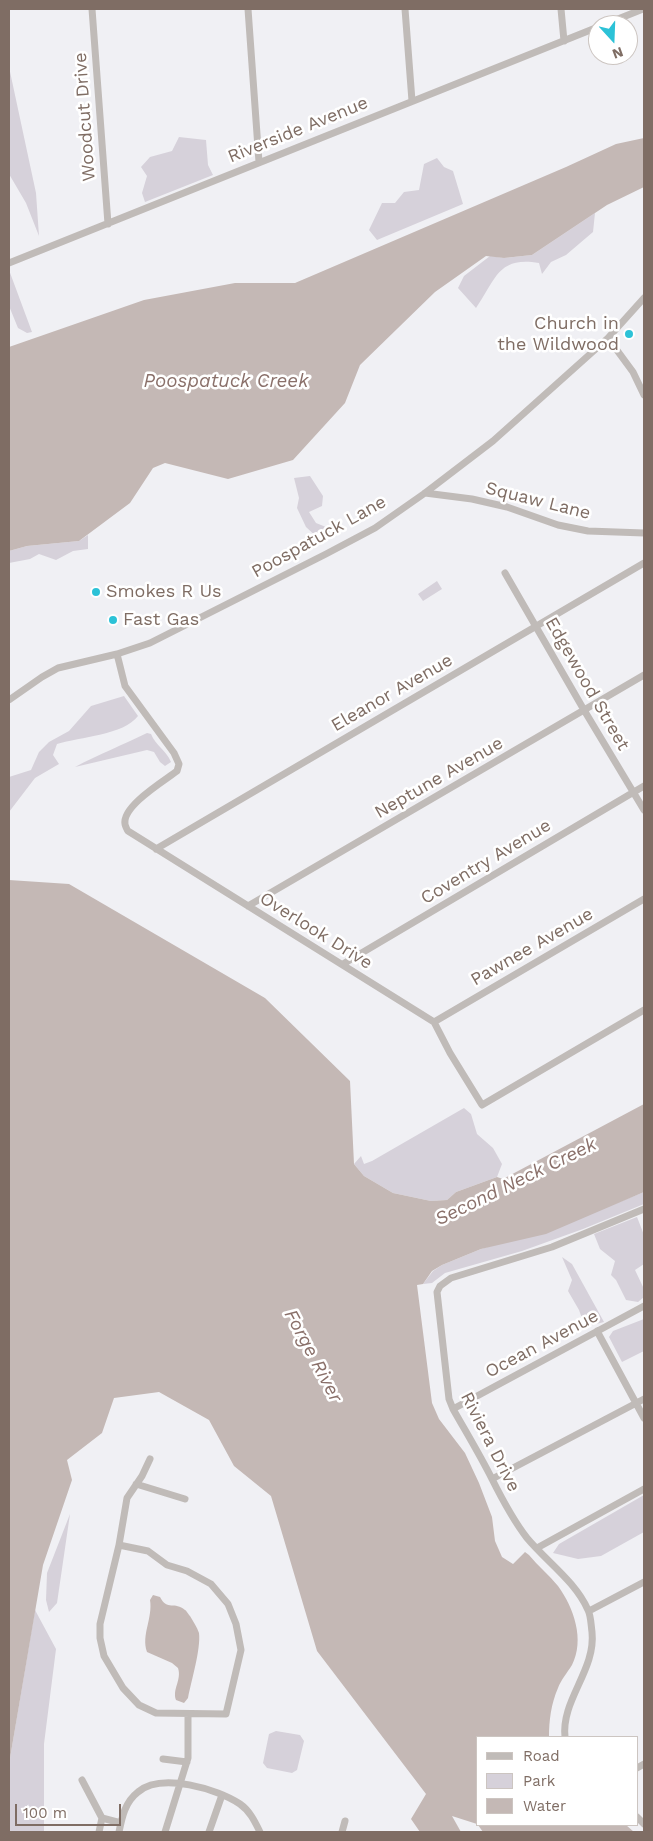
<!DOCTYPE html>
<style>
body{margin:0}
#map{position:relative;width:653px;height:1841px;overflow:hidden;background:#f0f0f4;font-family:"Work Sans",sans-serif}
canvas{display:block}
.frame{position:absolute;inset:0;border:10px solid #7f6d64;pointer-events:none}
.legend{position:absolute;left:476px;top:1736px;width:162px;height:90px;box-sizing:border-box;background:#fff;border:1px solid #ccc5c1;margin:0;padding:6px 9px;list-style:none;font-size:15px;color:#7f6d64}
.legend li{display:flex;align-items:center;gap:10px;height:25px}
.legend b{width:25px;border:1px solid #ccc5c1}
.north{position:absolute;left:588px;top:15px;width:50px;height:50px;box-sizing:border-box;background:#fff;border:1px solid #ccc5c1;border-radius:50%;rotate:160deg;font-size:14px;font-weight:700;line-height:20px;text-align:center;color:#7f6d64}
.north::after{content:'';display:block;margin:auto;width:18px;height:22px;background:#2cc2d7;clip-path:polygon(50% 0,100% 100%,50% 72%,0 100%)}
.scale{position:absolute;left:15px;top:1804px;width:106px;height:22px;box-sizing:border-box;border:2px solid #7f6d64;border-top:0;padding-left:6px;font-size:15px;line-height:18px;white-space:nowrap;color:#7f6d64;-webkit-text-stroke:4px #fff;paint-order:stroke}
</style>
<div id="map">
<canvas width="653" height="1841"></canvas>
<div class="frame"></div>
<ul class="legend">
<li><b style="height:6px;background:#c0bbb8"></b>Road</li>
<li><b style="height:14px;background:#d6d1da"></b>Park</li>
<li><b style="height:14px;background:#c4b8b5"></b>Water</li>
</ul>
<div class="north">N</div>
<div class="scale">100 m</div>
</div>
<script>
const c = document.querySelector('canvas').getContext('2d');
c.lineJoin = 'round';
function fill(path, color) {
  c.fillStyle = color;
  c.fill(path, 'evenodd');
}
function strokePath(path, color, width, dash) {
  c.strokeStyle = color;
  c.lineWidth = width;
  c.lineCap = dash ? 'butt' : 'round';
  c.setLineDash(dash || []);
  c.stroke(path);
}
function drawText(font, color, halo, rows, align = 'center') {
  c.font = font + ' "Work Sans",sans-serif';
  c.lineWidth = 5;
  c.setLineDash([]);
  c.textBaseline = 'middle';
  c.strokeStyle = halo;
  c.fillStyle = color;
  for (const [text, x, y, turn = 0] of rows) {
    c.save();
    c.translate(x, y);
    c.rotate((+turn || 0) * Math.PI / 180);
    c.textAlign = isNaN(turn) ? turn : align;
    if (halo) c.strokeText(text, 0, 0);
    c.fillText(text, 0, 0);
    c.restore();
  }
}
fill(new Path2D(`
 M9 67 36 193 39 236 26 203 9 174Z
 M179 137 206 140 208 165 213 175 145 202 142 193 147 176 141 167 150 157 172 151Z
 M437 158 444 167 453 171 463 204 377 240 369 230 382 203H395L404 192 419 190 424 164Z
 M595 213 593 232 566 255 551 262 542 274 539 263C498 256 496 279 476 308L458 288 464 276 490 256 504 258 532 255Z
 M9 270 32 332 27 333 18 328 9 306Z
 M310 476 323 496 322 506 309 512 316 523 331 529 327 537 321 541 306 527 297 508 299 498 294 478Z
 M88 535V549L73 551 56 560 39 554 30 559 9 563V551L27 546 79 541Z
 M437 581 442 589 423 601 418 594Z
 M124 696 138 716C124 735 80 737 57 744L53 755 59 764 35 778 9 812V777L31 770 39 752 49 742 69 731 91 706Z
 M147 733 151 734C156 746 166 750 171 762L165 766 160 762 154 752 147 750 75 767C99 754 123 745 147 733Z
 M464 1108 471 1114 477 1134 493 1148 502 1164 497 1177 456 1192 447 1200 431 1201 393 1193 364 1176 354 1164 361 1156 364 1164 372 1161Z
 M644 1192V1204L583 1229 522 1251 445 1273 432 1283 423 1284 433 1271 442 1265 481 1249 572 1221Z
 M637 1217 644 1235V1264L635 1270 644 1289V1297L638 1302 626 1300 616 1280 611 1275 615 1261 600 1249 594 1234Z
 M562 1257 572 1264 604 1322 585 1327 579 1310 568 1291 572 1280Z
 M644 1319V1351L622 1362 609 1337 613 1331Z
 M644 1495V1532L601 1556 578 1559 553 1553 559 1544Z
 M70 1514 57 1603 49 1612 46 1600 47 1573Z
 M35 1610 56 1649 44 1744V1831L9 1832V1764Z
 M276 1731 300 1735 304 1741 297 1770 292 1773 267 1768 263 1763 269 1734Z`), '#d6d1da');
fill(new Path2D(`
 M644 138V187L607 205 532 255 504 258 486 256 435 292 360 365 345 403 293 460 228 479 165 463 153 468 130 503 79 541 27 546 9 551V347L144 300 235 283H295L566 167 616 144Z
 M9 880 69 884 265 998 350 1081 354 1164 364 1176 393 1193 431 1201 447 1200 456 1192 497 1177 503 1179 644 1104V1192L546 1234 481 1249 442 1265 432 1271 423 1284 417 1285 432 1403 439 1419 465 1453 479 1483 492 1517 495 1541 502 1557 513 1564 525 1552 529 1555C538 1566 549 1575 558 1586 574 1608 585 1640 572 1665 567 1673 561 1680 558 1688 551 1704 549 1721 549 1737H477V1824L452 1816 461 1832H420L411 1819 426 1794 317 1651 271 1496 234 1466 209 1420 159 1392 114 1398 102 1433 67 1460 72 1480 43 1565 9 1764Z
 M153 1595 160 1597C167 1611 175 1601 185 1610 186 1610 189 1615 190 1616 193 1621 197 1627 199 1633 201 1649 191 1682 188 1698L184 1703 176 1700C172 1689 182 1680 178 1668L172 1663 147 1652C141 1635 153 1618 150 1600Z
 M478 1825H626L634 1832H483Z`), '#c4b8b5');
strokePath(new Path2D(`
 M92 9 108 224
 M248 9 259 162
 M405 9 412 101
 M561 9 564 41
 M603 25 643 9
 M9 263 598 27
 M608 338 633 372 644 395
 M425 493 472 499 507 507 558 525 588 531 644 533
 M505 573 584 710 644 810
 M117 654 125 686 174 753 179 764 177 771C164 781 122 806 125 824 125 825 127 830 128 831L434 1022 450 1053 482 1105 644 1010
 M9 700 42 677 58 668 117 654 150 643 326 554 375 528 425 493 493 441 608 338 644 298
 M156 849 644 563
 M248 906 644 675
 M343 964 644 786
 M434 1022 644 899
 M597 1331 644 1418
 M453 1409 644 1306
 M492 1479 644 1399
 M136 1484 185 1499
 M119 1545 148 1551 167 1565 187 1571 211 1584 228 1604 236 1624 241 1650 226 1714 156 1713 139 1705 123 1688 104 1656 100 1638V1624L119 1545 127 1498 142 1476 150 1459
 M537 1548 644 1489
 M589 1611 644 1582
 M565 1737C561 1700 596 1670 592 1632 591 1625 591 1616 588 1610 575 1581 547 1562 527 1538 513 1520 502 1499 492 1479 480 1455 466 1432 453 1409L449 1399 437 1292 440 1286 451 1278 552 1247 644 1209
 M163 1759 187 1762
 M637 1768 644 1764
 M82 1780 102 1818 121 1823
 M637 1817 644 1824
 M99 1832 102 1818
 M119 1832C122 1817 125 1802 138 1792 161 1772 218 1789 240 1804 250 1811 255 1822 260 1832
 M165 1832 188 1758V1714
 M209 1832 222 1795
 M342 1832 345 1821`), '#c0bbb8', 7);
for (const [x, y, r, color] of [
 [629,334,5,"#2cc2d7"],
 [96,592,5,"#2cc2d7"],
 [113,620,5,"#2cc2d7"]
]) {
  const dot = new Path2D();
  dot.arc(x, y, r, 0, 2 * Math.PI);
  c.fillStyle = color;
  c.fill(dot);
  strokePath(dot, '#fff', 2);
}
drawText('18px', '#7f6d64', '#fff', [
 ["Woodcut Drive",85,117,-94],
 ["Riverside Avenue",298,130,-22],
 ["Squaw Lane",538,501,14],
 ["Poospatuck Lane",319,537,-29],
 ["Edgewood Street",587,684,60],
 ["Eleanor Avenue",392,693,-30],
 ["Neptune Avenue",439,778,-30],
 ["Coventry Avenue",486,862,-31],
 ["Overlook Drive",316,931,32],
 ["Pawnee Avenue",532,947,-30],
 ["Ocean Avenue",542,1344,-28],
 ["Riviera Drive",490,1442,63]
]);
drawText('18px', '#7f6d64', '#fff', [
 ["Church in",619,324,"right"],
 ["the Wildwood",619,345,"right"],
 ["Smokes R Us",106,592],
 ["Fast Gas",123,620]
], 'left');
drawText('italic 19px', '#8a706a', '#fff', [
 ["Poospatuck Creek",226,381],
 ["Second Neck Creek",516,1182,-26],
 ["Forge River",313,1356,62]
]);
</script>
